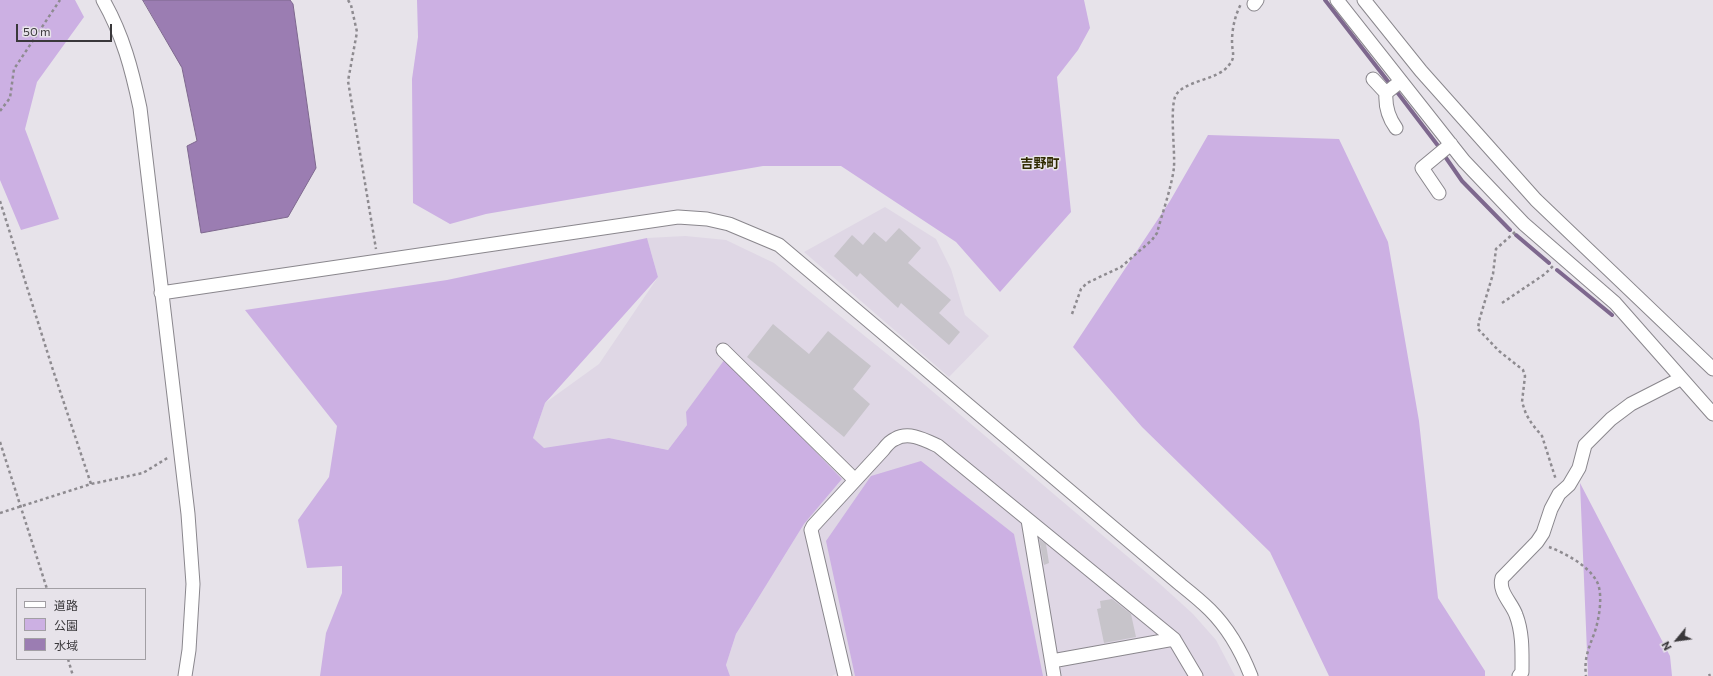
<!DOCTYPE html>
<meta charset="utf-8">
<style>
body{margin:0}
#map{position:relative;width:1713px;height:676px;overflow:hidden;background:#e7e3ea;font-family:Commissioner,"Noto Sans JP",sans-serif}
canvas{display:block}
.legend{position:absolute;left:16px;top:588px;width:130px;height:72px;box-sizing:border-box;background:#e7e3ea;border:1px solid #a29fa4;margin:0;padding:5px 7px;list-style:none;font-size:12px;color:#3a383b}
.legend li{display:flex;align-items:center;gap:8px;height:20px}
.legend b{width:20px;border:1px solid #a29fa4}
.north{position:absolute;left:1657px;top:620px;width:40px;height:40px;-webkit-text-stroke:3px #e7e3ea;paint-order:stroke;rotate:241deg;font-size:11px;font-weight:700;line-height:16px;text-align:center;color:#3a383b}
.north::after{content:'';display:block;margin:auto;width:14px;height:18px;background:#3a383b;clip-path:polygon(50% 0,100% 100%,50% 72%,0 100%)}
.scale{position:absolute;left:16px;top:24px;width:96px;height:18px;box-sizing:border-box;border:2px solid #3a383b;border-top:0;padding-left:5px;font-size:12px;line-height:14px;white-space:nowrap;color:#3a383b;-webkit-text-stroke:3px #e7e3ea;paint-order:stroke}
</style>
<div id="map">
<canvas width="1713" height="676"></canvas>
<ul class="legend">
<li><b style="height:5px;background:#fff"></b>道路</li>
<li><b style="height:11px;background:#ccb0e3"></b>公園</li>
<li><b style="height:11px;background:#9b7db2"></b>水域</li>
</ul>
<div class="north">N</div>
<div class="scale">50 m</div>
</div>
<script>
const c = document.querySelector('canvas').getContext('2d');
c.lineJoin = 'round';
function fill(path, color) {
  c.fillStyle = color;
  c.fill(path, 'evenodd');
}
function strokePath(path, color, width, dash) {
  c.strokeStyle = color;
  c.lineWidth = width;
  c.lineCap = dash ? 'butt' : 'round';
  c.setLineDash(dash || []);
  c.stroke(path);
}
function drawText(font, color, halo, rows, align = 'center') {
  c.font = font + ' Commissioner,"Noto Sans JP",sans-serif';
  c.lineWidth = 3;
  c.setLineDash([]);
  c.textBaseline = 'middle';
  c.strokeStyle = halo;
  c.fillStyle = color;
  for (const [text, x, y, turn = 0] of rows) {
    c.save();
    c.translate(x, y);
    c.rotate((+turn || 0) * Math.PI / 180);
    c.textAlign = isNaN(turn) ? turn : align;
    if (halo) c.strokeText(text, 0, 0);
    c.fillText(text, 0, 0);
    c.restore();
  }
}
fill(new Path2D(`
 M885 207 936 239 951 269 965 315 989 336 949 377 804 252Z
 M685 236 726 240 774 263 912 374 1160 584 1193 614 1216 640 1235 676H837L836 674 832 676H730L726 665 736 634 804 524 842 479 687 425 668 450 609 438 544 449 533 438 545 403 599 364 658 277 647 238Z`), '#dfd7e5');
fill(new Path2D(`
 M0 0H75L84 17 37 82 25 129 59 219 21 230 0 180Z
 M417 0H1084L1090 28 1078 50 1057 77 1071 212 1000 292 956 242 841 166H763L486 214 450 224 413 203 412 79 418 37Z
 M1208 135 1339 139 1388 242 1419 421 1438 598 1485 671V676H1329L1270 552 1142 427 1073 347 1170 201Z
 M647 238 658 277 545 403 533 438 544 448 609 438 668 450 687 425 686 412 725 359 842 479 804 524 736 634 726 665 730 676H320L326 633 342 593V566L307 568 298 520 329 477 337 426 245 310 447 280Z
 M921 461 1014 534 1043 676H855L826 541 871 476Z
 M1580 483 1670 656 1672 676H1588Z`), '#ccb0e3');
const water = new Path2D(`
 M143 0H290L293 4 316 168 288 217 201 233 187 146 197 141 182 68Z`);
fill(water, '#9b7db2');
strokePath(water, '#7e688e', 1);
strokePath(new Path2D(`
 M1325 0 1390 84
 M1397 92 1439 147
 M1444 155 1462 181 1510 230
 M1516 235 1549 263
 M1557 270 1612 315`), '#7e688e', 4);
fill(new Path2D(`
 M899 228 921 248 908 263 951 300 939 313 960 332 949 345 901 303 898 308 860 273 857 277 834 256 852 235 863 245 874 232 886 242Z
 M773 324 809 354 828 331 871 366 853 389 870 404 844 437 747 357Z
 M1039 539 1046 544 1049 563 1044 565Z
 M1112 599 1131 614 1136 637 1104 643 1097 609 1101 608 1100 601Z`), '#c7c4ca');
const minor = new Path2D(`
 M103 0C123 35 132 70 140 108L188 514 193 584 189 650 185 676
 M1337 0 1464 161 1524 224 1615 303 1713 414
 M1364 0 1421 71 1536 200 1713 369
 M1254 4 1257 0
 M1373 79 1386 93
 M1396 128C1388 117 1385 106 1386 93L1401 81
 M1439 193 1422 168 1451 144
 M161 293 678 217 707 219 729 224 779 245 1181 585C1191 593 1201 601 1210 610 1228 628 1242 653 1251 676
 M723 350 855 480
 M1028 520 1054 676
 M1052 661 1174 639
 M845 676 811 530 813 526 883 450C886 446 890 441 895 439 909 431 925 440 938 446L1174 639 1196 676
 M1519 676 1522 672C1522 653 1523 633 1516 615 1512 603 1498 592 1502 578L1537 542 1543 533 1551 509 1559 494 1569 485 1579 468 1585 445 1611 419 1631 404 1680 379`);
strokePath(minor, '#8a878d', 15);
strokePath(new Path2D(`
 M348 0 351 5 357 32 348 81 376 249
 M0 111 10 98 14 69 60 0
 M0 201 52 367 91 484
 M1515 232 1496 249 1493 274 1479 321 1478 329 1499 351 1523 370 1525 376 1522 402 1526 414 1532 424 1542 436 1556 480
 M1502 303 1545 274 1554 265
 M1072 314 1081 289 1087 283 1121 267 1152 240 1157 233C1162 214 1172 186 1174 167 1175 150 1170 112 1175 97 1182 80 1218 81 1229 65 1236 57 1232 52 1232 42 1232 29 1235 15 1241 4
 M0 442 47 589
 M0 513 91 484 143 473 169 457
 M1549 547C1565 553 1587 565 1596 580 1604 592 1599 621 1594 634 1588 650 1584 659 1586 676
 M68 659 73 676
 M1709 674 1710 676`), '#8e8b90', 2.5, [3, 3]);
strokePath(minor, '#fff', 13);
drawText('bold 13px', '#302a00', '#e7e3ea', [
 ["吉野町",1040,164]
]);
</script>
